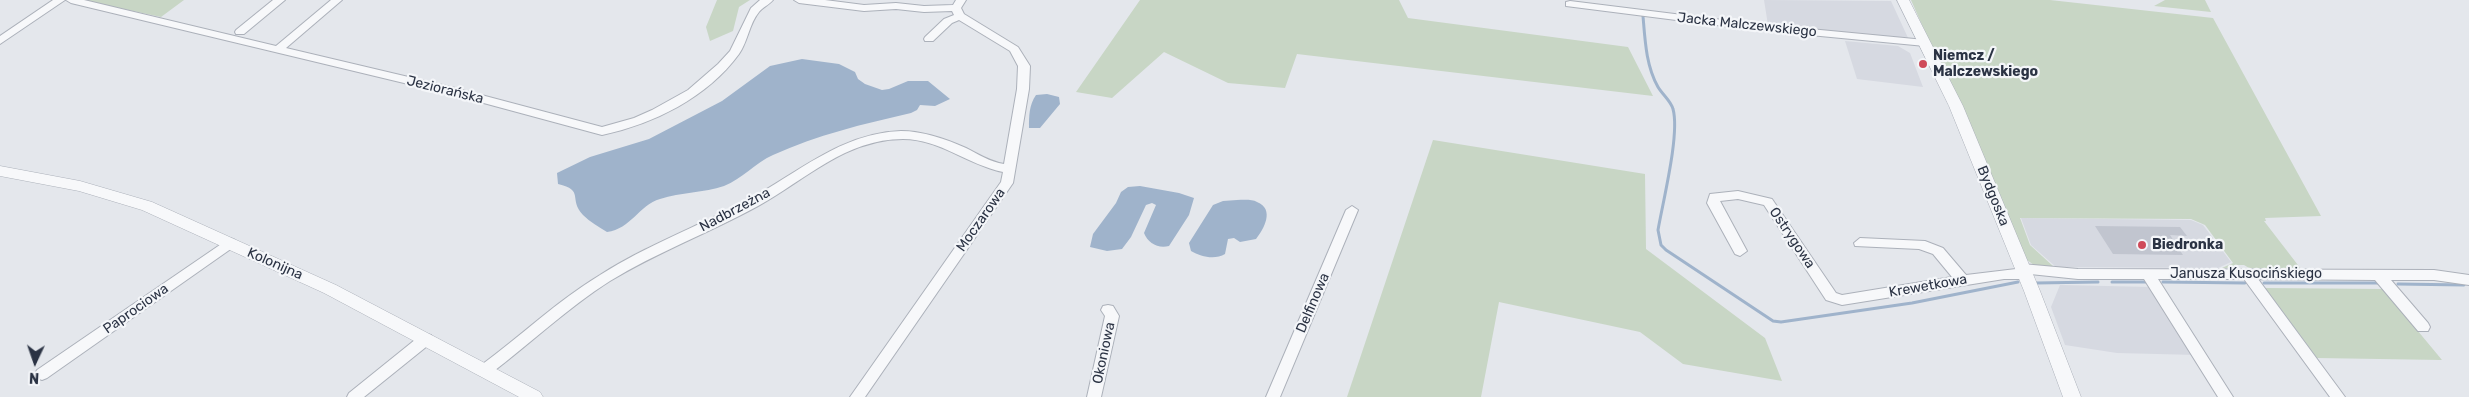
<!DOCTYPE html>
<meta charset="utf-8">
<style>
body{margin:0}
#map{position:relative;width:2469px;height:397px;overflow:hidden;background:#e4e7ec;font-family:Rubik,sans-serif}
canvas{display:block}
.north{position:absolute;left:10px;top:337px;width:50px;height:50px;-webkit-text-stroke:4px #f4f6f9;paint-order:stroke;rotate:183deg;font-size:14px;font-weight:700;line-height:20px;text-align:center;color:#2b3344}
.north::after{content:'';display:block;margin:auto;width:18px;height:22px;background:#2b3344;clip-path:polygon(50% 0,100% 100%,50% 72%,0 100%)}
</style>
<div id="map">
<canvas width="2469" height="397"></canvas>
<div class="north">N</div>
</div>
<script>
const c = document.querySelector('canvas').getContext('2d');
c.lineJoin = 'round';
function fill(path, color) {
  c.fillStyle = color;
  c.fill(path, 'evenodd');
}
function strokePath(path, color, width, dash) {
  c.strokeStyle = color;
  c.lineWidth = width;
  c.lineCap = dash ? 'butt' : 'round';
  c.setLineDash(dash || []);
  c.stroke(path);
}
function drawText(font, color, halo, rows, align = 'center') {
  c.font = font + ' Rubik,sans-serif';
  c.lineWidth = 4.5;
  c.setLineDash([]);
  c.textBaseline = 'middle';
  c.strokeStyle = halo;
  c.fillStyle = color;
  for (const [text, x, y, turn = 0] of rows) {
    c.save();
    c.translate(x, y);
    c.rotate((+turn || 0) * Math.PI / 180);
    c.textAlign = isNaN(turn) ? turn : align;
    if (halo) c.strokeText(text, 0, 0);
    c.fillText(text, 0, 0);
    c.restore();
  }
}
fill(new Path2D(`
 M1764 0 1891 1 1909 40 1768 25Z
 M1845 41 1898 46 1910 53 1923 87 1857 79Z
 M2021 218 2191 220 2203 225 2231 262 2218 268 2056 267 2031 245Z
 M2060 285 2152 287 2197 355 2117 353 2065 345 2051 307Z`), '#d6d9e1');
fill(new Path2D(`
 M82 0H184L161 17Z
 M717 0H750L739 7 733 31 710 41 706 27Z
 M1140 0H1399L1408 18 1628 47 1653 96 1297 54 1285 88 1228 83 1164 52 1112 98 1076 92Z
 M1911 0H2050L2213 18 2321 216 2265 218 2266 221H2264L2301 269 2249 268 2244 265H2235L2237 268H2222L2233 263 2205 225 2191 219 2020 218 2030 245 2054 267 2034 265 2027 260 1934 54 1938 53 1937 51 1933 50Z
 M2165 0H2205L2211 12 2154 6Z
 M1433 140 1645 174 1646 249 1765 338 1782 381 1683 364 1640 332 1499 302 1481 397H1347Z
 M2265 288 2383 289 2442 360 2317 358Z`), '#c8d6c5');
fill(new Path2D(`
 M802 59 839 64 855 72 858 79 865 84 882 90 889 89 908 81H928L950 99 935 106 920 105 917 110 911 113C863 124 817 135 773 155 755 163 742 179 724 186 704 193 681 192 660 199 639 205 631 229 607 232 599 227 590 222 583 215 568 199 585 190 558 184L557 173 590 157 649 139 722 101 770 66Z
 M1047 94 1059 97 1060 104 1040 128H1029C1029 116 1029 105 1036 95Z
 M1140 186 1179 193 1194 198 1189 215 1169 246C1158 249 1148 243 1144 233L1156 205 1152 203 1146 205 1131 237 1122 249 1107 251 1090 247 1093 234 1116 203 1121 192 1128 187Z
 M1237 200C1243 200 1252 199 1257 202 1275 209 1264 229 1256 239L1240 242 1234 238 1228 239 1225 254C1215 260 1201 257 1191 251L1189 243 1213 205 1223 201Z`), '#9fb3cb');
strokePath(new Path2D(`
 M1643 16C1645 40 1646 66 1658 87 1662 94 1671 101 1673 109 1680 134 1663 201 1658 230L1661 245 1666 250 1773 321 1781 322 1912 303 2018 282
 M2112 282H2146
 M2163 282 2245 283
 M2036 283 2098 282
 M2264 283H2379
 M2398 284 2464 285`), '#9fb3cb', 3);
fill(new Path2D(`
 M2095 226 2180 227 2187 236 2170 235 2183 255 2113 254Z`), '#c1c5cf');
const minor = new Path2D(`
 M53 0H65L0 44V36Z
 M66 0H84L276 46 331 0H342L286 48 455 88 602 127 634 118 652 110 688 90 718 64 730 51 751 8 760 0H773C769 5 763 7 759 12 749 24 748 41 739 54 707 98 653 124 602 135L454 95 71 3Z
 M273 0H285L244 34H236L235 32 236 30Z
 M794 0H825L864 5 896 3 924 6 953 5 956 0H966L961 8 964 14 1018 47 1030 66 1029 89 1013 183 865 397H850L1001 182 1003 172C968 165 940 139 903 139 846 139 805 180 758 206 709 233 657 252 610 281 567 308 530 344 490 374L485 375 480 374 478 370 480 366C521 336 557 301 600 275 647 245 699 226 748 200 798 173 841 133 901 131 923 131 946 139 966 148 978 154 990 162 1004 164L1017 89 1018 66 1010 51 959 20 952 23 933 41H925L924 39 925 37 944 19 954 15 952 11 924 12 896 9 864 11 799 3Z
 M1570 1 1747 23 1925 40 1930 43 1925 46 1747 29 1566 6V2Z
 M1738 191 1772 199 1836 293 1842 295 1952 277 1933 254 1919 249 1855 246 1854 243 1860 238 1925 241 1943 248 1966 275 2016 269 2017 266 2022 264 2078 269 2434 270 2469 275V285L2434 280H2391L2428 323 2430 327 2428 331H2418L2375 280 2258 279 2345 397H2330L2244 279H2158L2233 397H2218L2144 279H2078L2030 274 2024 279H2004L1842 305 1826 300 1764 205 1738 199 1720 201 1747 251 1740 256 1735 254 1707 203 1710 194Z
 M1352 206 1358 210 1280 397H1266L1346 210Z
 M230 238 235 240 236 243 235 246 47 378 42 380 37 378 35 374 37 370Z
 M1108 305 1113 306 1119 316 1101 397H1087L1105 316 1101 310 1103 306Z
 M426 334 431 335 433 339 431 343 364 397H347L349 393 421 335Z`);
const tertiary = new Path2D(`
 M1897 0H1909L1963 106 2040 291 2081 397H2063L2024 291 1949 106Z
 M0 166 80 181 152 202 336 285 540 392 543 397H519L324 293 142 210 79 191 0 176Z`);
strokePath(minor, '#acb1ba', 2);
strokePath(tertiary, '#acb1ba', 1);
fill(minor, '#f7f8fa');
fill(tertiary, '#f7f8fa');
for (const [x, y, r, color] of [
 [1923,64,5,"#cf4a59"],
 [2142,245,5,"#cf4a59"]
]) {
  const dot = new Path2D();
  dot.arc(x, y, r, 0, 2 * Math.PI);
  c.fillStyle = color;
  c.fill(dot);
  strokePath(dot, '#f4f6f9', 2);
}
drawText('14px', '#2b3344', '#f4f6f9', [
 ["Jacka Malczewskiego",1747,25,6],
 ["Jeziorańska",445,90,14],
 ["Bydgoska",1993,196,68],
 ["Nadbrzeżna",735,210,-28],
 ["Moczarowa",981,220,-55],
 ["Ostrygowa",1792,238,56],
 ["Kolonijna",275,264,24],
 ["Janusza Kusocińskiego",2246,274],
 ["Krewetkowa",1928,286,-10],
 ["Delfinowa",1313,303,-67],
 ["Paprociowa",136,309,-35],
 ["Okoniowa",1104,353,-78]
]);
drawText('bold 14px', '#2b3344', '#f4f6f9', [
 ["Niemcz /",1933,56],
 ["Malczewskiego",1933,72],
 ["Biedronka",2152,245]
], 'left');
</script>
